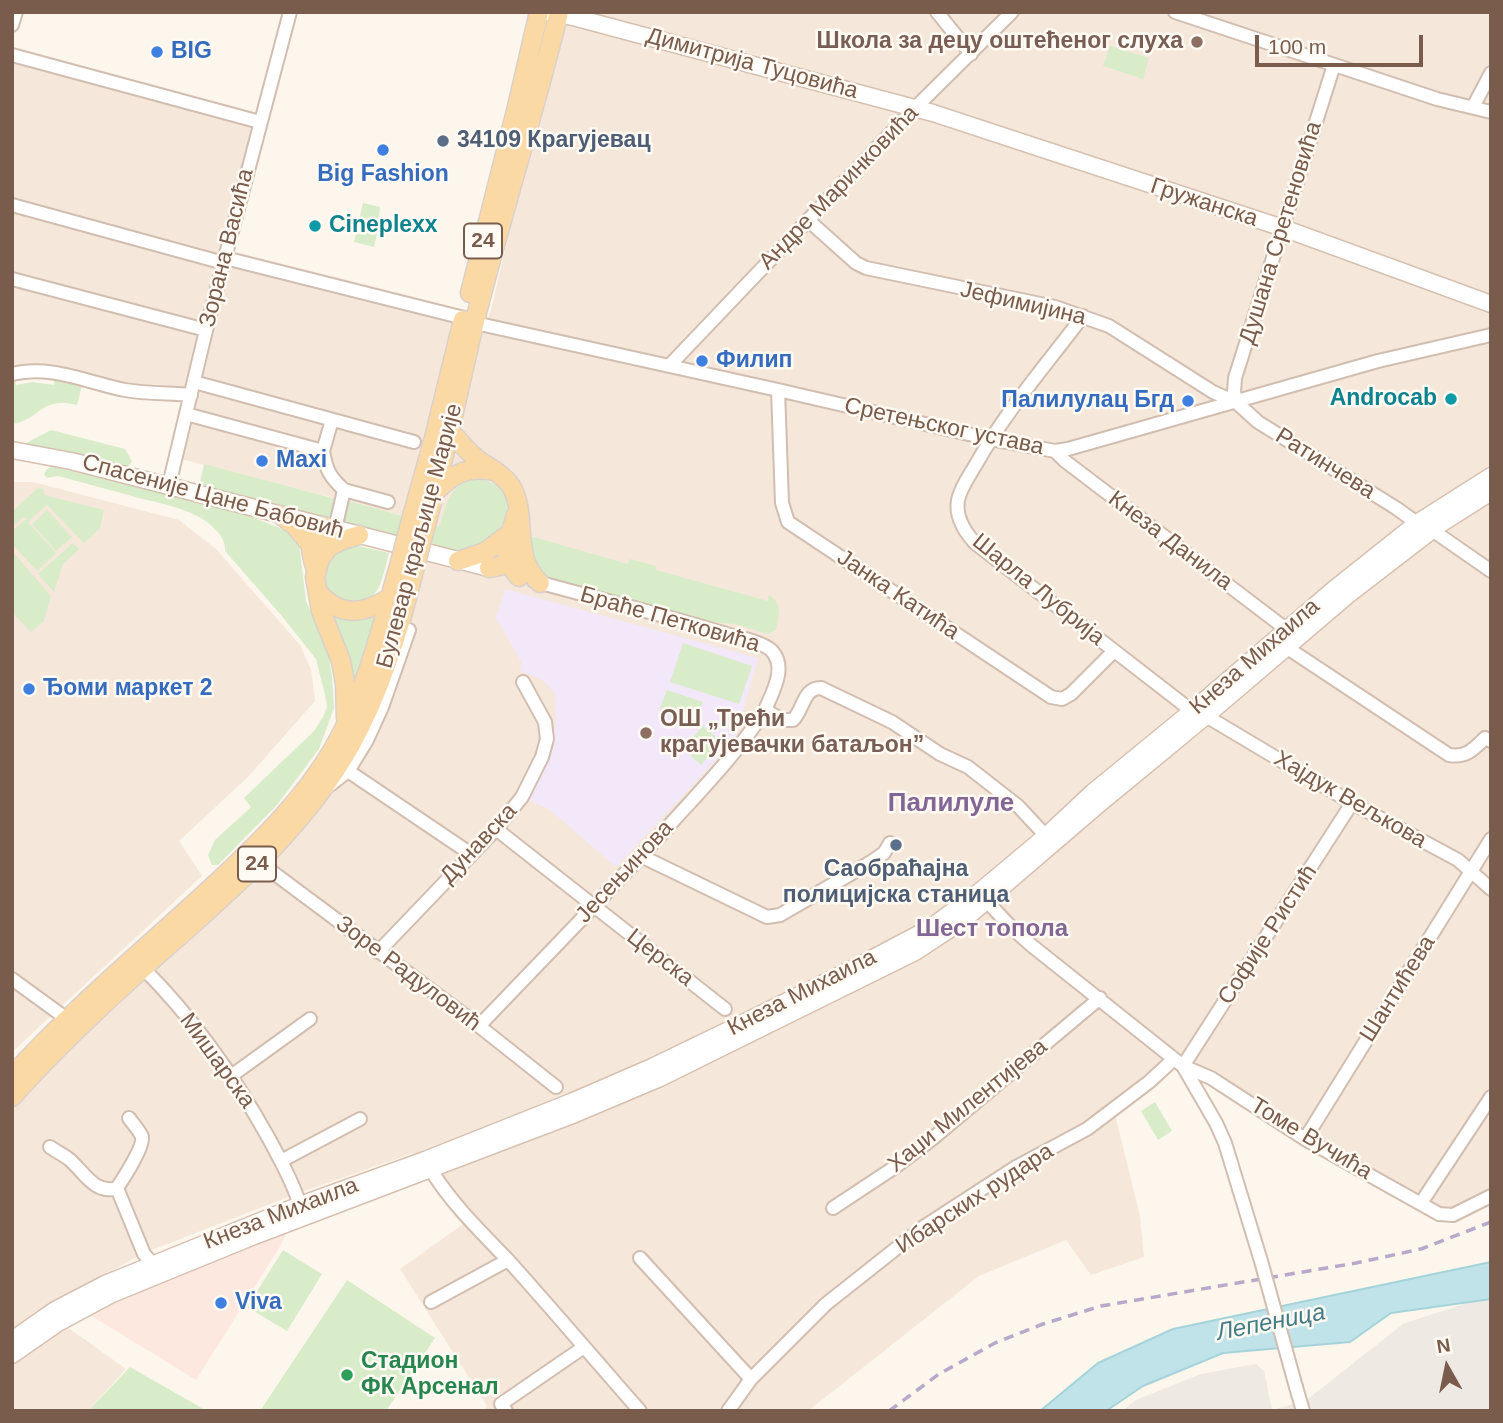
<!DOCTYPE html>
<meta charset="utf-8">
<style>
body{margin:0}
#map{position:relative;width:1503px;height:1423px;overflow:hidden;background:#fdf6ec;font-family:Helvetica,sans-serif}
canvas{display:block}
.frame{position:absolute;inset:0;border:14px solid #7a5c4d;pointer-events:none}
.north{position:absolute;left:1412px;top:1332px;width:70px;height:70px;-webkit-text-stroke:5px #fffaf3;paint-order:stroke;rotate:351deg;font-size:19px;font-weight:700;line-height:28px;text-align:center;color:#7a5c4d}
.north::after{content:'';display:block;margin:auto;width:24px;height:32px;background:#7a5c4d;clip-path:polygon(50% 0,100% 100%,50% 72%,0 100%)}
.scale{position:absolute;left:1255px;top:35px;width:168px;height:32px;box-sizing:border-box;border:4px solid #7a5c4d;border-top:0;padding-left:9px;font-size:21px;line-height:24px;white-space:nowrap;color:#7a5c4d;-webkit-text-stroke:5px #fffaf3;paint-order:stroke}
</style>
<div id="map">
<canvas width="1503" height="1423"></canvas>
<div class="frame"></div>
<div class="north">N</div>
<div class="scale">100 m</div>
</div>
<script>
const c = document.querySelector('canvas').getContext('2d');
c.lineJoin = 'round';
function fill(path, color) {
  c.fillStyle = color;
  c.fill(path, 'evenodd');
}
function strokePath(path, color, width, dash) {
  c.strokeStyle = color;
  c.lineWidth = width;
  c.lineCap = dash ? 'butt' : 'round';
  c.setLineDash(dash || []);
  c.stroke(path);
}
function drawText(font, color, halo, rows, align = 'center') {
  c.font = font + ' Helvetica,sans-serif';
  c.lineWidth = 5;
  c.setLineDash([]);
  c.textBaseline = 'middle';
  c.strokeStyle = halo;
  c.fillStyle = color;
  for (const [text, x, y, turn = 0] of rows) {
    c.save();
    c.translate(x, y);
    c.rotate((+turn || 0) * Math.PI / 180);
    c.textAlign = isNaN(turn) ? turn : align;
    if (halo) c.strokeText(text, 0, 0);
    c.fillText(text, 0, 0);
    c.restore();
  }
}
fill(new Path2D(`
 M568 12H1491V1196L1453 1215 1174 1059 1114 1110 1140 1216 1144 1257 1091 1275 1066 1240 979 1276 808 1411H484L487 1406 400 1269 469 1220 413 1153 296 1194 144 1253 42 1309 126 1369 88 1411H12V1101L263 865 404 628 460 427 482 337 491 310 517 199Z
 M12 55 260 122 225 258 459 317 404 516 177 458 190 395 14 374 12 386Z
 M12 482H33L179 520 216 549 300 645 311 669 315 701 248 777 179 841 202 876 12 1052Z`), '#f5e8da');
fill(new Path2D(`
 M287 1232 279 1248 196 1380 90 1315 110 1305 218 1259Z`), '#fde8e0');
fill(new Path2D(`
 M1491 1295V1411H1122L1136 1400 1201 1374 1256 1364 1264 1371 1272 1410 1301 1402 1309 1398 1403 1324Z`), '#efe9e4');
fill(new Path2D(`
 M505 589 758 658 735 740 616 867 549 809 528 800 556 725 555 693 543 680 520 671 522 663 496 618Z`), '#f3e8fa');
fill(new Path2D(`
 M1110 46 1149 58 1143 79 1103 66Z
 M363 203 380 207 379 217 384 226 378 229 374 247 354 242Z
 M15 377 16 385 32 382 54 385V377L82 385 77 405C39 396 41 420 12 424V378Z
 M51 430 125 449 132 461 127 468 24 444Z
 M204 464 336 499 331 520 199 486Z
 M52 466 230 509 285 530 293 537 299 544 306 601 322 637 329 658 332 675 334 708 319 749 277 805 218 865H212L208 855 215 840 251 807 244 798 314 731 323 717 327 707 326 699 316 659 281 615 225 551C227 536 208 521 195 515 179 507 160 503 143 499 115 491 86 484 58 476L47 478 44 475 46 470Z
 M475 479C534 485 505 545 458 551 449 553 436 547 427 545 398 538 370 531 342 524L348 501 440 526C444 511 448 491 463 483 466 481 471 480 475 479Z
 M38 488 44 489V495L104 510 100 528 84 543 47 505 28 522 56 553 37 571 12 544V531L26 519 24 517 12 527V512Z
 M47 510 72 537 56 551 32 524Z
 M525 528 530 536 628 564 630 559 656 566V570L768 601 769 595C783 604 779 615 776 630L768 634 735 624 721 623 699 619 550 579 536 568Z
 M73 543 79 549 63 564 54 592 38 574Z
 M354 545 389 553C385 567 382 588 371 598 366 602 361 601 355 602 353 602 346 603 345 602 321 596 319 563 339 550 343 548 349 547 354 545Z
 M12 551 51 596 44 621 31 632 12 612Z
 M327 609 362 618 375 616 367 645 351 690Z
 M683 643 752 666 739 704 670 682Z
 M667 690 703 702 695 723 659 711Z
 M703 726 721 741 701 765 683 749Z
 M1155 1102 1172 1131 1158 1140 1141 1111Z
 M283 1250 322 1274 287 1331 247 1307Z
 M347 1280 435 1338 386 1411H260Z
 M130 1367 207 1411H88Z`), '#d8ecc9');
const water = new Path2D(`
 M1491 1262V1299L1391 1313 1350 1342 1223 1353 1143 1386 1106 1411H1040L1098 1363 1173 1329Z`);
fill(water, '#bfe3e8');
strokePath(water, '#a5d3da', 2);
const street = new Path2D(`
 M937 12 971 54
 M1175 12 1437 99 1491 112
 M12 25 16 12
 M12 55 260 122
 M1473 107 1491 73
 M12 205 224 263
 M808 220 856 263 866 268 1055 307 1109 326 1213 392 1236 402 1258 422 1396 508 1417 523
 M225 258 464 318
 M12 279 206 330
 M1083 316C1046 365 1005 412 975 466 969 476 961 487 958 500 955 517 964 531 975 543L1192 711
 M475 323 778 390 990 439 1055 451 1068 449 1378 361 1491 335
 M669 366 915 108 1012 12
 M12 374C50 364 89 383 125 390 147 394 169 393 191 395
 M194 382 414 442
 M778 390 782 503 788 522 1051 697 1062 699 1071 694 1114 651
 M1236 402 1234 392 1235 378 1334 65
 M186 414 323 451C326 470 330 477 344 490L335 529
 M323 451 332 420
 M1055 451 1065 461 1286 629
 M169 485 208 322 290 12
 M344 490 388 502
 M1432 530 1491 571
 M534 581C598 599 662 614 726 634 738 637 762 642 771 650 788 667 772 693 765 710L782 720H793C804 709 803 688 821 688L892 722 940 754 968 767 1018 806 1046 836
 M1286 647 1449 755C1466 758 1474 749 1485 738L1491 741
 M1206 716 1352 803 1458 860 1491 889
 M348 771 367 740 382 707 409 630
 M330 785 348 771 471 854
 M1352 803 1183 1066 1211 1078 1305 1139 1439 1214 1453 1215 1491 1196
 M496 829 725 1009
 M641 856 767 917 780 915 871 862 884 853 890 843
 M259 862 479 1026 556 1087
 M981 895 1010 926 1031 945 1183 1066 1216 1123 1225 1143 1261 1261
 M378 952 496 829 522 797 542 757 547 739 545 722 523 682
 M143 968C193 1018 234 1076 268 1137 280 1159 292 1181 300 1205
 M12 979 67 1019
 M479 1026C541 961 605 896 666 829 700 791 737 754 765 710
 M231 1076 310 1019
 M129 1118C133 1124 140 1131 142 1137 144 1147 123 1179 117 1188L144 1254 153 1264
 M1305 1139 1491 839
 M50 1147C57 1152 64 1155 70 1160 84 1172 95 1195 117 1188
 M281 1161 360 1119
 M431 1170C452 1204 480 1231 508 1260 553 1310 596 1361 640 1411
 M1421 1203 1491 1097
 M833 1208 895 1167 932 1139 1100 998
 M640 1258 751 1379
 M431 1302 508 1260
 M1296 1387 1303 1411
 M506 1411 501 1404 584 1347
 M728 1411 751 1379 826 1304 922 1228 1016 1167 1087 1129 1149 1082 1174 1059`);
const secondary = new Path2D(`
 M548 12 577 18 933 113 1283 228 1491 304
 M12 450 71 461 489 568
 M12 1340 55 1310 105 1284 300 1205 425 1160 571 1102 652 1067 739 1025 856 967 930 928 979 892 1046 836 1093 792 1192 711 1333 590 1417 523 1491 476
 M12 1355 58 1323 112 1294 254 1236 575 1114 658 1079 915 952 965 919 1098 805 1206 716 1348 595 1439 525 1491 492`);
const primary = new Path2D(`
 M470 293 516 111 539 12
 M450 431C459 441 467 451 477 459 489 468 502 473 511 486 529 517 510 555 540 583
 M435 492C453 474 466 466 493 471
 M413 513 434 438 463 320
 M281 515 295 526 310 544
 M516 515C509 540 498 554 519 577
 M428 517C448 447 461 375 479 305 504 207 535 110 559 12
 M329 547 340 541 359 535
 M458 561 485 552 509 534
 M489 568C500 567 510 564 516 553
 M316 570C310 552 306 538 324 526L329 537V547L320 559 315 577 321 611 341 661 345 683 346 718
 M318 592C340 618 363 614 390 598
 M12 1076C78 1003 154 942 225 875 264 838 304 798 332 751 366 694 381 629 399 566
 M12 1097C58 1045 108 999 160 953 230 891 306 827 352 743 381 690 400 629 414 570`);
strokePath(street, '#d1beb0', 16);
strokePath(secondary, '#d6c0b0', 19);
strokePath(primary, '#dad1cd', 21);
strokePath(street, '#fff', 12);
strokePath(secondary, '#fff', 16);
strokePath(primary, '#fbd9a5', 18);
strokePath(new Path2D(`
 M889 1411 939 1374 995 1343 1043 1324 1101 1306 1356 1263 1421 1249 1491 1222`), '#b9a8c9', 3.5, [10, 7]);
const streetBridge = new Path2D(`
 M1261 1261 1296 1387`);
const primaryBridge = new Path2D(`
 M399 566 413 513
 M414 570 428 517`);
strokePath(streetBridge, '#d1beb0', 16, []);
strokePath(primaryBridge, '#dad1cd', 21, []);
strokePath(streetBridge, '#fff', 12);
strokePath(primaryBridge, '#fbd9a5', 18);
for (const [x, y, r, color] of [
 [1197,42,7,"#8d6e63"],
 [157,52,7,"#3f7fe0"],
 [443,141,7,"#5c6f8a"],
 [383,150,7,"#3f7fe0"],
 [315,226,7,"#0f9aa8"],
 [702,361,7,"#3f7fe0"],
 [1451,399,7,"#0f9aa8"],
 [1188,401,7,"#3f7fe0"],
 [262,461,7,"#3f7fe0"],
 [29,689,7,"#3f7fe0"],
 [646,733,7,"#8d6e63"],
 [896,845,7,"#5c6f8a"],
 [221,1303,7,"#3f7fe0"],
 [347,1375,7,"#2e9e5b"]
]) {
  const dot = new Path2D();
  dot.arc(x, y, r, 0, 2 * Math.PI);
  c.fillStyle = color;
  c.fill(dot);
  strokePath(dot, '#fffaf3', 2.5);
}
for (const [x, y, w] of [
 [483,241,38],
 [257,864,38]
]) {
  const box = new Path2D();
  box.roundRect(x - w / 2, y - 17.5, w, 35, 5);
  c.fillStyle = '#fffaf3';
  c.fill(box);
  strokePath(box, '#7a5c4d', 2);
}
drawText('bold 21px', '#7a5c4d', null, [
 ["24",483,241],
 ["24",257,864]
]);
drawText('bold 23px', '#785e54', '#fffaf3', [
 ["Школа за децу оштећеног слуха",1183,42],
 ["ОШ „Трећи",660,720,"left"],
 ["крагујевачки батаљон”",660,746,"left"]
], 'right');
drawText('bold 23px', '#366cbe', '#fffaf3', [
 ["BIG",171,52],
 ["Big Fashion",383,175,"center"],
 ["Филип",716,361],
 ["Палилулац Бгд",1174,401,"right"],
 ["Maxi",276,461],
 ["Ђоми маркет 2",43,689],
 ["Viva",235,1303]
], 'left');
drawText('23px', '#7a5c4d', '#fffaf3', [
 ["Димитрија Туцовића",752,64,15],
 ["Андре Маринковића",839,188,-46],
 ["Гружанска",1204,203,18],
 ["Душана Сретеновића",1281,233,-73],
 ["Зорана Васића",227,248,-76],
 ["Јефимијина",1023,304,13],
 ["Сретењског устава",944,427,12],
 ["Ратинчева",1325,464,32],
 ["Спасеније Цане Бабовић",213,497,15],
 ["Булевар краљице Марије",420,536,-75],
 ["Кнеза Данила",1170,541,37],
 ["Шарла Лубрија",1038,590,39],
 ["Јанка Катића",898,595,34],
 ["Браће Петковића",670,620,16],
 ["Кнеза Михаила",1255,657,-41],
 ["Хајдук Вељкова",1350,800,30],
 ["Дунавска",479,844,-47],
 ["Јесењинова",625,872,-47],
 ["Софије Ристић",1268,935,-57],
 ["Церска",660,958,38],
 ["Зоре Радуловић",408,974,37],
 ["Шантићева",1398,989,-58],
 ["Кнеза Михаила",802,993,-27],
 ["Мишарска",217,1061,54],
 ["Хаџи Милентијева",968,1106,-39],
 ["Томе Вучића",1311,1139,31],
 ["Ибарских рудара",975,1199,-33],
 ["Кнеза Михаила",281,1214,-21]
]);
drawText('bold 23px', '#4e5e75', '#fffaf3', [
 ["34109 Крагујевац",457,141],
 ["Саобраћајна",896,870,"center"],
 ["полицијска станица",896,896,"center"]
], 'left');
drawText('bold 23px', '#0d838f', '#fffaf3', [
 ["Cineplexx",329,226],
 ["Androcab",1437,399,"right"]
], 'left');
drawText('bold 23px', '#27864d', '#fffaf3', [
 ["Стадион",361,1362],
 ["ФК Арсенал",361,1388]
], 'left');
drawText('bold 24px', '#846695', '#fffaf3', [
 ["Шест топола",992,929]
]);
drawText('italic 24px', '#437c86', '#fffaf3', [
 ["Лепеница",1271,1323,-11]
]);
drawText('bold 26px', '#846695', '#fffaf3', [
 ["Палилуле",951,804]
]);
</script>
